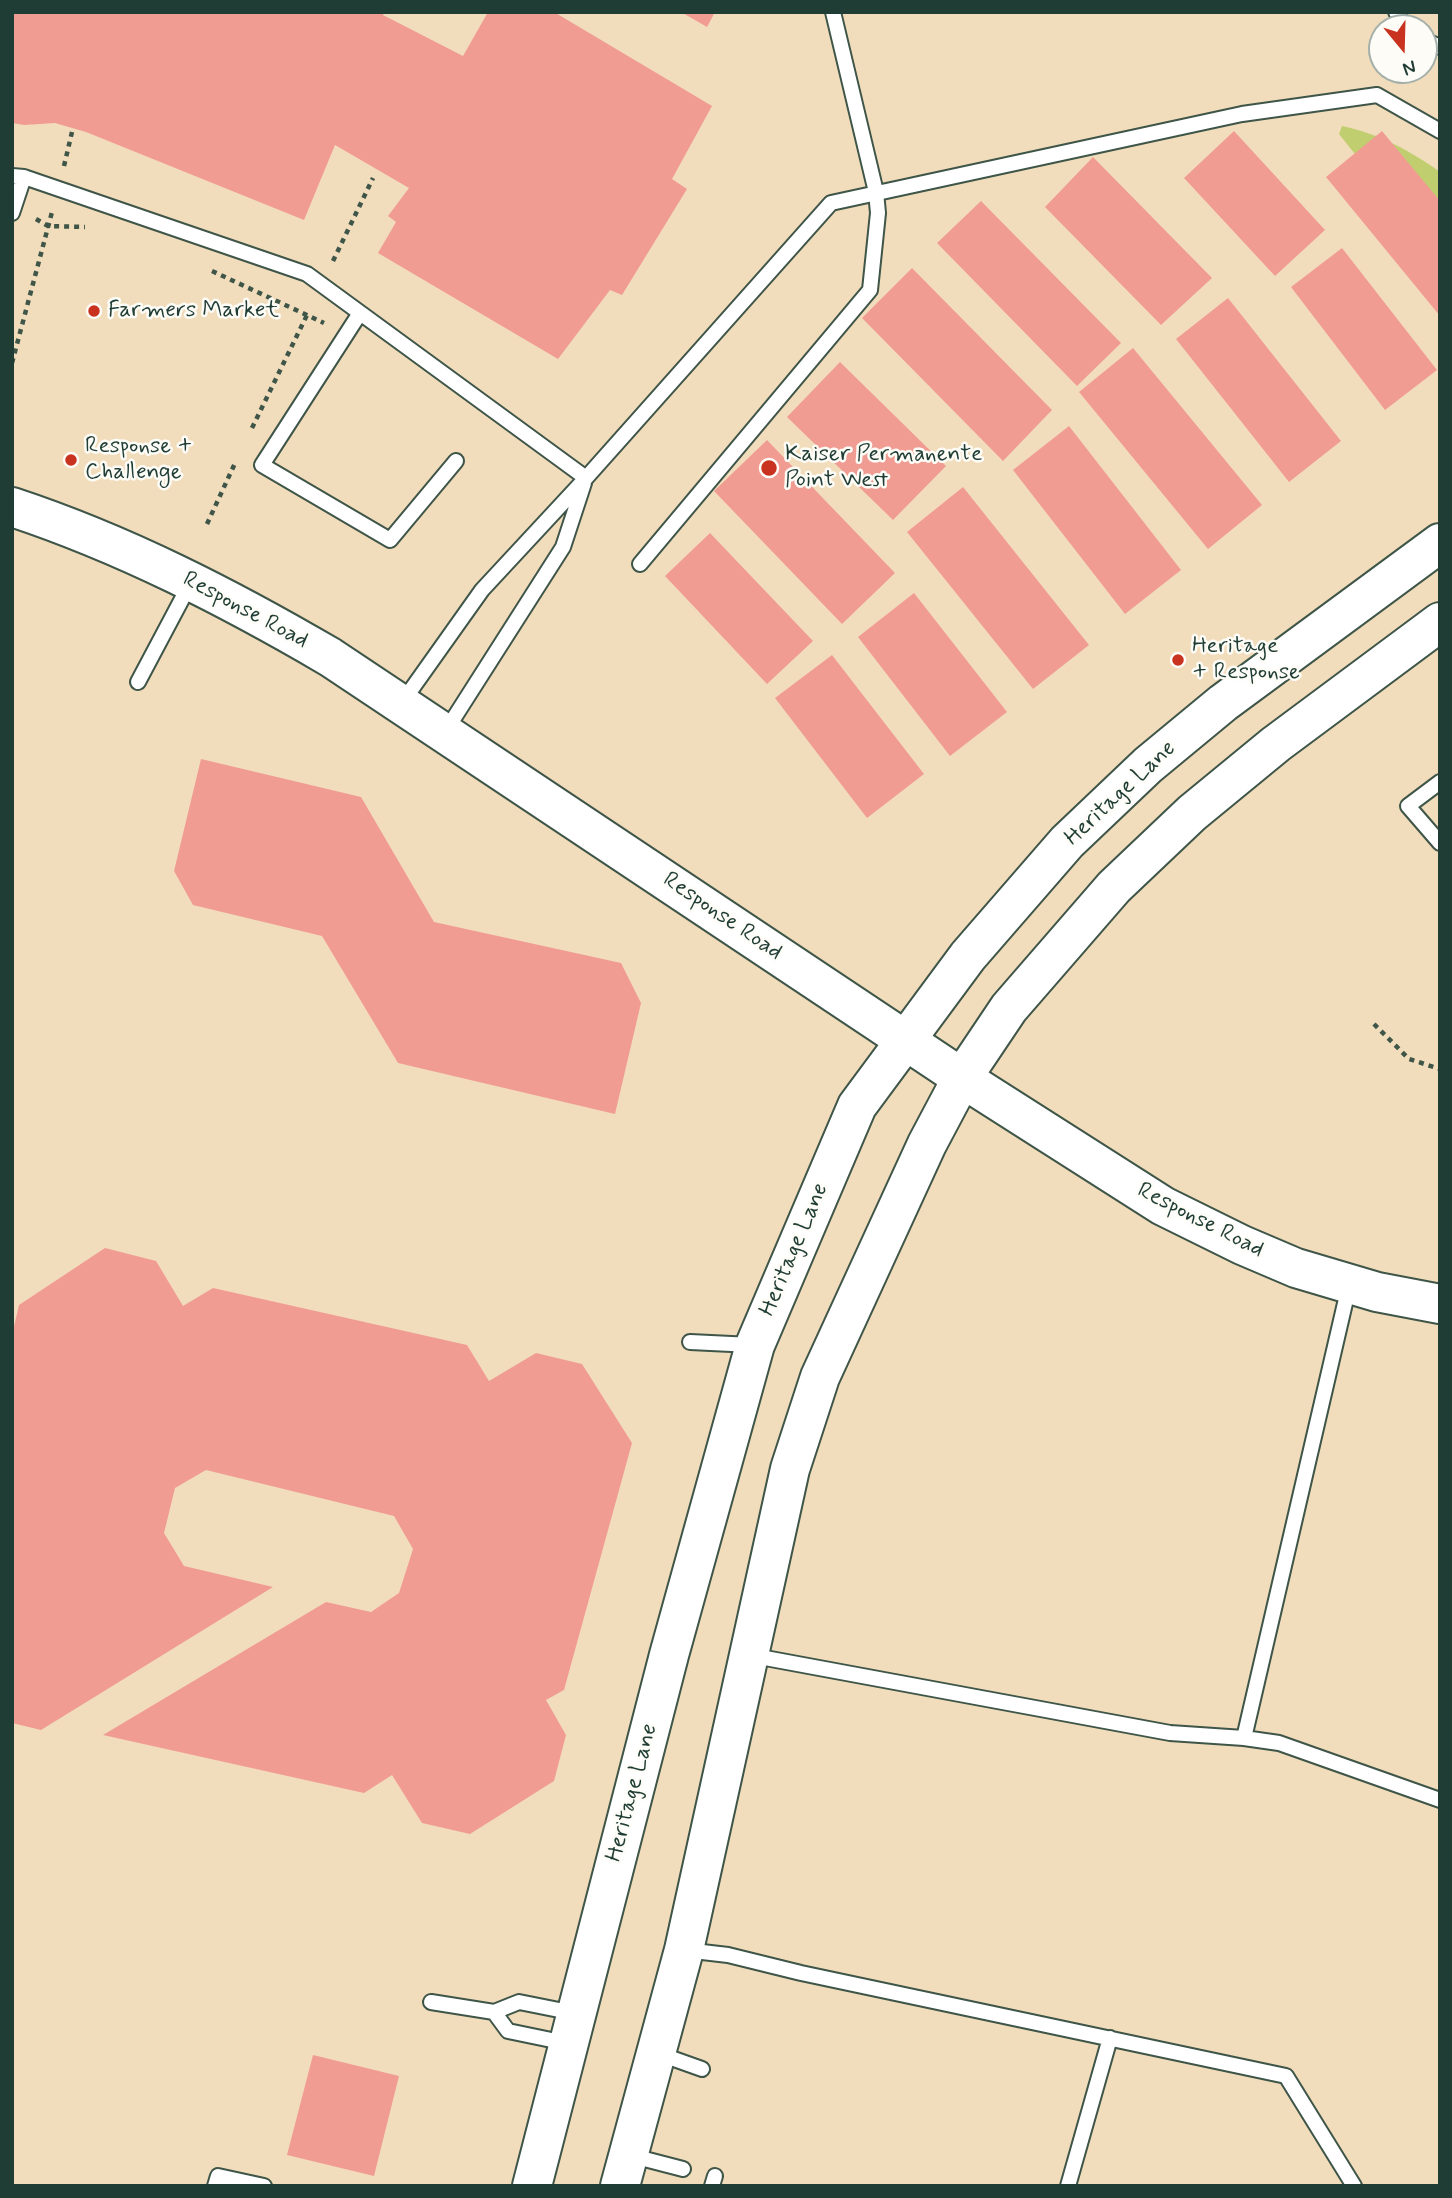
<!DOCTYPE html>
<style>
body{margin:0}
#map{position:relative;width:1452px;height:2198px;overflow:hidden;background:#f1ddbc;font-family:Mynerve,sans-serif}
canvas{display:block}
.frame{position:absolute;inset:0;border:14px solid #1f3d34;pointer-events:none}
.north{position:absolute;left:1368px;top:14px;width:70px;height:70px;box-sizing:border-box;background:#fdfcf7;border:2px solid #a4b0a9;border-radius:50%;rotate:161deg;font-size:19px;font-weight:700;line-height:28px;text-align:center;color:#1f3d34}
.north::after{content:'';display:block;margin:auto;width:24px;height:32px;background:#c8321e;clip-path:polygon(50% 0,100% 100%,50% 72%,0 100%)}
</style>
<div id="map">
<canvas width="1452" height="2198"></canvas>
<div class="frame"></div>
<div class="north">N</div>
</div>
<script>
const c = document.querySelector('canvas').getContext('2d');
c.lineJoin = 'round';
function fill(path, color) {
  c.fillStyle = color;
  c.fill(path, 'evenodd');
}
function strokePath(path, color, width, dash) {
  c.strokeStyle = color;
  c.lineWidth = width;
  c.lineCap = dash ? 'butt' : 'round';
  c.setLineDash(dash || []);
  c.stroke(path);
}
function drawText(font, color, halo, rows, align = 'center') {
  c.font = font + ' Mynerve,sans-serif';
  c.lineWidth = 5;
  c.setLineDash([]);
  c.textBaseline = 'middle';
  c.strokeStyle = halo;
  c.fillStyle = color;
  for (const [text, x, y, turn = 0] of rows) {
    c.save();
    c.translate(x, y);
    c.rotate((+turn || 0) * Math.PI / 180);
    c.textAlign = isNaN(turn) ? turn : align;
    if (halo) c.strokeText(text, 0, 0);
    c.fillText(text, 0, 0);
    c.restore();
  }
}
fill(new Path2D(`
 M1342 126C1377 133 1411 151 1440 172V261L1339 134Z`), '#c1ce70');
fill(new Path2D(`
 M12 12H385L383 15 463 56 488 12H554L712 106 672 179 687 189 622 295 610 290 558 359 378 253 396 222 388 216 409 188 335 145 304 220 86 132 55 123 24 125 12 123Z
 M681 12H715L707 27Z
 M1234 131 1325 230 1275 276 1184 178Z
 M1382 131 1440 201V316L1326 177Z
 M1093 157 1212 278 1161 325 1045 207Z
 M981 201 1121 343 1077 386 937 243Z
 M1342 248 1437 370 1385 410 1291 287Z
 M912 268 1052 410 1003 461 862 318Z
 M1228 298 1341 441 1289 482 1176 339Z
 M1133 348 1262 505 1208 549 1079 392Z
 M840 362 946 466 893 520 787 417Z
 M1069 426 1181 570 1125 614 1013 470Z
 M767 440 895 573 842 624 714 491Z
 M963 487 1089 645 1033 689 907 532Z
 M710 533 813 641 767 684 665 576Z
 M914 593 1007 712 950 756 858 637Z
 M832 655 924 774 867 818 775 698Z
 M201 759 361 797 434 922 621 963 641 1003 615 1114 398 1063 322 936 193 905 174 871Z
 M105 1248 156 1261 183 1306 213 1288 467 1345 489 1381 536 1353 582 1364 632 1443 564 1690 546 1700 566 1735 554 1781 470 1834 422 1823 392 1775 364 1793 103 1735 326 1602 371 1612 399 1593 413 1549 394 1516 206 1470 175 1488 164 1533 184 1566 273 1587 41 1730 12 1723V1335L19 1305Z
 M313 2055 399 2076 374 2176 287 2155Z`), '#f19c93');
const lane = new Path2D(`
 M1396 12 1406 28
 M1424 40 1440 47
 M12 176 24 177 307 274 586 478
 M12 213 24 177
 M360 313 262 465 390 540 456 461
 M640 564 870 290 878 213 876 192 833 12
 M138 682 191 582
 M401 704 482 590 586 478 831 203 1242 114 1377 95 1440 131
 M445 732 563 547 584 483
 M1440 782 1408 806 1440 843
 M690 1342 752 1345
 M749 1655 1170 1733 1244 1738 1349 1286
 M1244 1738 1279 1743 1440 1800
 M685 1950 728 1955 801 1973 1286 2076 1354 2186
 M431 2002 494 2012 519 2002 574 2013
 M494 2012 508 2031 566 2043
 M657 2053 702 2069
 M629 2155 683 2169
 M215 2186 218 2176 264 2186
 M712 2186 715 2176
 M1068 2186 1110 2038`);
const secondary = new Path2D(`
 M12 507C124 544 229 598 330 657L962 1078 1163 1206 1242 1245 1296 1268 1377 1292 1440 1304
 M532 2186 669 1655 755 1345 857 1106 968 956 1067 842 1148 765 1223 703 1440 543
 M620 2186 684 1950 790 1469 820 1377 927 1144 962 1078 1009 1008 1114 887 1192 813 1276 744 1440 622`);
strokePath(lane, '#3e5548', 18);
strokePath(secondary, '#3e5548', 42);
strokePath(new Path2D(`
 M64 166 72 132
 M36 219 48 226 85 227
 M333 261 373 178
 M212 271 324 323
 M12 363 52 212
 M252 428 308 313
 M207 524 236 461
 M1374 1024 1409 1059 1440 1069`), '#3e5548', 4.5, [5, 5]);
strokePath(lane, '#fff', 14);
strokePath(secondary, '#fff', 38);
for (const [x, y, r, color] of [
 [94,311,7,"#c8321e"],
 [71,460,7,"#c8321e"],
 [769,468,9,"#c8321e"],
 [1178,660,7,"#c8321e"]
]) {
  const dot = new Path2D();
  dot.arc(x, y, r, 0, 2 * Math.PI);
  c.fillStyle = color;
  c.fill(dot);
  strokePath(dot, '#fdfcf7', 2.5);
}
drawText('23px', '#1f3d34', '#fdfcf7', [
 ["Farmers Market",108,311],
 ["Response +",85,447],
 ["Challenge",85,473],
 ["Kaiser Permanente",785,455],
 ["Point West",785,481],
 ["Heritage",1192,647],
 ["+ Response",1192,673]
], 'left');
drawText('23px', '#1f3d34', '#fdfcf7', [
 ["Response Road",245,611,28],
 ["Heritage Lane",1121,794,-43],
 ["Response Road",722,917,34],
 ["Response Road",1200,1221,27],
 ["Heritage Lane",795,1250,-67],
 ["Heritage Lane",633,1793,-75]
]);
</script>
